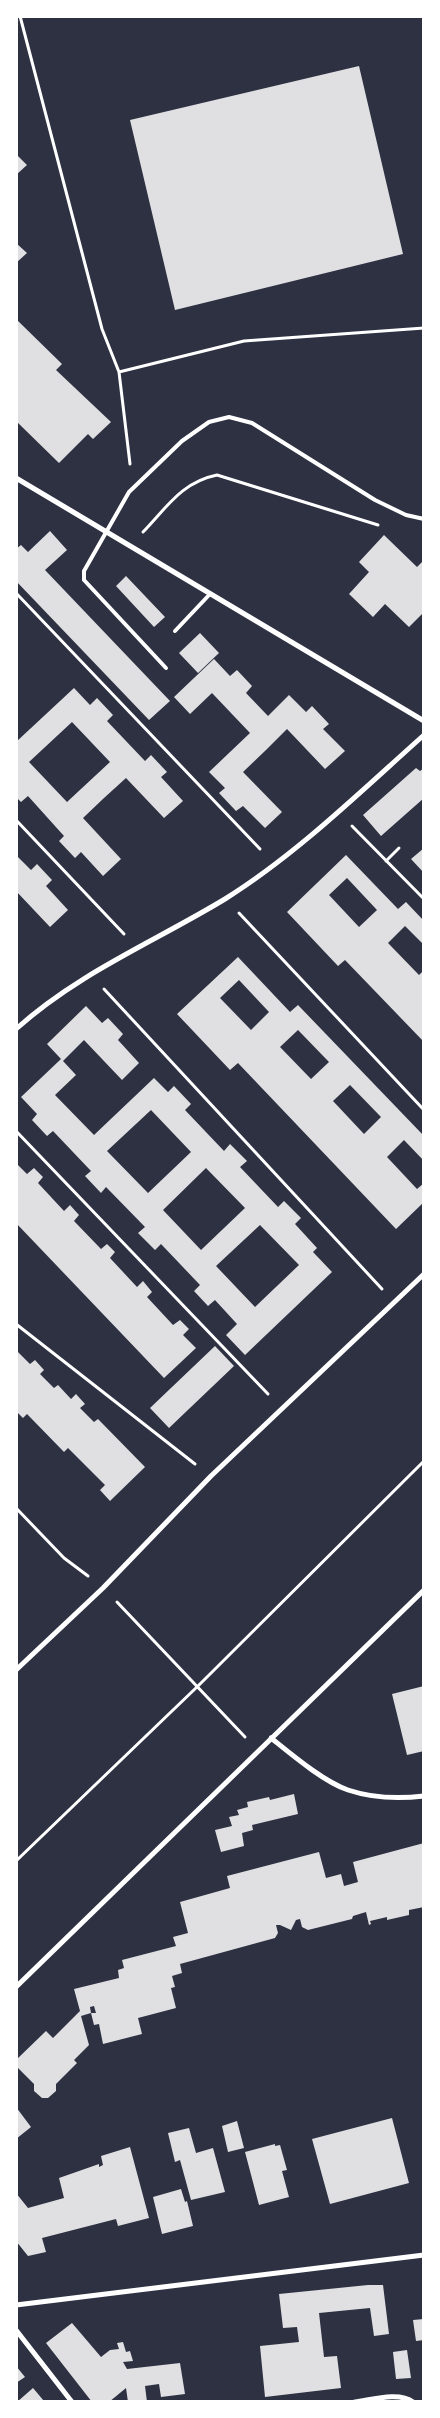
<!DOCTYPE html>
<style>
body{margin:0}
#map{position:relative;width:440px;height:2418px;overflow:hidden;background:#2d3142;font-family:"Exo 2",sans-serif}
canvas{display:block}
.frame{position:absolute;inset:0;border:18px solid #fff;pointer-events:none}
</style>
<div id="map">
<canvas width="440" height="2418"></canvas>
<div class="frame"></div>
</div>
<script>
const c = document.querySelector('canvas').getContext('2d');
c.lineJoin = 'round';
function fill(path, color) {
  c.fillStyle = color;
  c.fill(path, 'evenodd');
}
function strokePath(path, color, width, dash) {
  c.strokeStyle = color;
  c.lineWidth = width;
  c.lineCap = dash ? 'butt' : 'round';
  c.setLineDash(dash || []);
  c.stroke(path);
}
fill(new Path2D(`
 M359 66 403 254 175 310 130 120Z
 M16 154 27 165 16 175Z
 M16 243 27 253 16 263Z
 M16 319 62 364 56 370 111 422 93 439 88 434 59 463 16 421Z
 M50 531 67 550 45 570 170 701 149 720 16 581V549L21 545 28 552Z
 M384 535 417 567 424 560V612L409 627 385 604 373 617 349 594 369 572 359 562Z
 M126 576 165 617 154 627 116 586Z
 M200 633 219 653 198 673 179 653Z
 M214 659 230 676 237 670 252 686 246 693 268 716 289 695 306 712 312 706 329 724 323 729 345 751 325 769 287 729 266 750 243 772 282 812 265 828 243 806 236 811 219 793 225 788 209 772 250 733 212 693 190 714 174 697Z
 M74 688 90 705 97 698 113 715 107 721 145 761 151 755 167 772 161 777 183 801 164 818 126 778 104 798 83 818 121 859 103 876 81 852 75 858 59 841 64 836 28 796 21 802 16 797V742ZM72 722 110 762 67 802 29 762Z
 M416 768 420 771 424 768V798L381 836 363 815Z
 M424 848V873L411 859Z
 M16 855 31 870 37 864 52 880 46 886 68 910 50 927 16 891Z
 M346 855 398 909 406 902 424 921V945L405 926 388 943 419 975 424 970V1042L345 960 338 966 287 912ZM347 878 377 910 359 927 329 895Z
 M238 957 290 1012 298 1005 424 1136V1161L404 1140 387 1157 417 1189 424 1183V1202L396 1229 238 1063 230 1070 177 1014ZM239 980 269 1012 251 1030 220 998ZM298 1030 329 1062 311 1079 280 1047ZM350 1085 381 1117 364 1134 333 1101Z
 M86 1006 102 1023 108 1018 123 1034 118 1040 139 1063 122 1080 84 1040 63 1061 76 1075 55 1095 94 1135 154 1078 168 1092 174 1086 191 1104 185 1110 224 1151 230 1144 247 1161 240 1167 278 1207 284 1201 301 1218 295 1224 317 1248 313 1252 332 1272 245 1355 226 1335 237 1324 215 1300 208 1306 194 1291 200 1285 161 1244 155 1250 138 1233 145 1227 106 1187 101 1193 85 1176 91 1171 53 1131 47 1136 32 1120 37 1114 21 1097 61 1059 47 1044ZM151 1110 191 1152 148 1193 107 1151ZM206 1168 245 1208 201 1250 163 1210ZM260 1225 299 1265 255 1307 216 1266Z
 M16 1163 27 1174 34 1168 43 1177 38 1183 64 1211 70 1205 79 1215 74 1221 101 1249 107 1244 115 1252 110 1258 137 1287 143 1281 152 1292 147 1297 173 1325 180 1320 189 1329 183 1335 196 1348 164 1378 16 1223Z
 M215 1346 234 1366 169 1428 150 1408Z
 M16 1350 30 1364 35 1360 44 1370 40 1374 54 1388 58 1385 71 1399 76 1394 85 1404 80 1408 94 1422 98 1419 145 1467 110 1501 100 1490 105 1485 68 1448 64 1452 27 1414 23 1418 16 1411Z
 M424 1686V1751L407 1755 392 1694Z
 M294 1794 298 1814 252 1825 253 1830 242 1833 244 1846 221 1852 215 1830 232 1826 229 1817 239 1815 237 1810 248 1807 247 1802 269 1797 270 1800Z
 M424 1843V1907L409 1910V1915L387 1920V1917L370 1921 371 1924 369 1925 366 1912 353 1916 352 1919 308 1930 302 1927 300 1919 296 1920 291 1930 280 1925H276L278 1933 275 1938 180 1964 182 1973 172 1976 175 1987 171 1988 176 2008 138 2018 142 2034 103 2044 99 2024 94 2025 91 2013H96L94 2006 90 2007 91 2013 81 2016 89 2045 74 2060 77 2063 56 2084V2091L48 2098H42L34 2091V2084L16 2066V2060L46 2031 53 2038 80 2011 74 1989 119 1978 118 1970 124 1968 122 1960 176 1946 173 1937 188 1933 180 1902 230 1888 227 1876 319 1852 326 1878 341 1874 344 1886 358 1882 353 1862Z
 M16 2107 31 2127 16 2139Z
 M392 2118 409 2183 330 2204 312 2139Z
 M237 2121 244 2148 228 2152 222 2126Z
 M189 2128 196 2153 213 2148 225 2192 191 2200 180 2160 175 2162 168 2133Z
 M275 2144V2146L280 2145 287 2170 282 2171 289 2197 259 2205 245 2152Z
 M130 2147 149 2218 118 2226 116 2219 42 2238 46 2252 28 2256 16 2241V2193L28 2208 64 2198 59 2178 99 2164V2167L103 2165 101 2156Z
 M181 2189 185 2202 187 2201 193 2226 162 2234 153 2197Z
 M368 2285H383L389 2334 374 2336 370 2308 319 2313 324 2357 337 2356 341 2388 265 2397 260 2346 299 2342 297 2327 283 2328 279 2294Z
 M424 2319V2340L416 2341 413 2320Z
 M72 2323 101 2357 110 2350 119 2349 117 2343 123 2342 126 2352 130 2351 133 2361 123 2362 127 2369 180 2363 185 2394 161 2397 159 2384 145 2386 147 2402H128L126 2388 109 2402H92L46 2343Z
 M407 2350 411 2378 396 2379 393 2352Z
 M16 2366 25 2377 16 2383Z
 M33 2388 44 2401 17 2402Z`), '#e0e0e3');
strokePath(new Path2D(`
 M20 16 102 329 119 372 130 464
 M119 372 244 341 424 328
 M143 532C167 507 182 482 217 475L378 525
 M16 593 260 849
 M16 820 124 934
 M352 826 424 899
 M386 861 399 848
 M239 913 424 1110
 M104 989 382 1289
 M16 1131 268 1394
 M16 1324 195 1464
 M16 1508 64 1558 88 1576
 M117 1602 245 1737
 M16 1861 198 1686 424 1461`), '#fff', 3);
strokePath(new Path2D(`
 M175 631 210 594
 M166 668 84 580V571L129 492 182 441 209 422 229 417 252 423 375 500 406 515 424 519`), '#fff', 4);
strokePath(new Path2D(`
 M16 478 424 721
 M16 1029C78 973 154 942 225 899 297 854 360 792 424 735
 M16 1670 103 1588 211 1476 424 1274
 M271 1738C291 1754 324 1782 348 1790 372 1798 399 1799 424 1796
 M16 1987 424 1590
 M16 2305 424 2255
 M16 2330 72 2402
 M355 2402C371 2400 399 2391 413 2402`), '#fff', 5);
</script>
